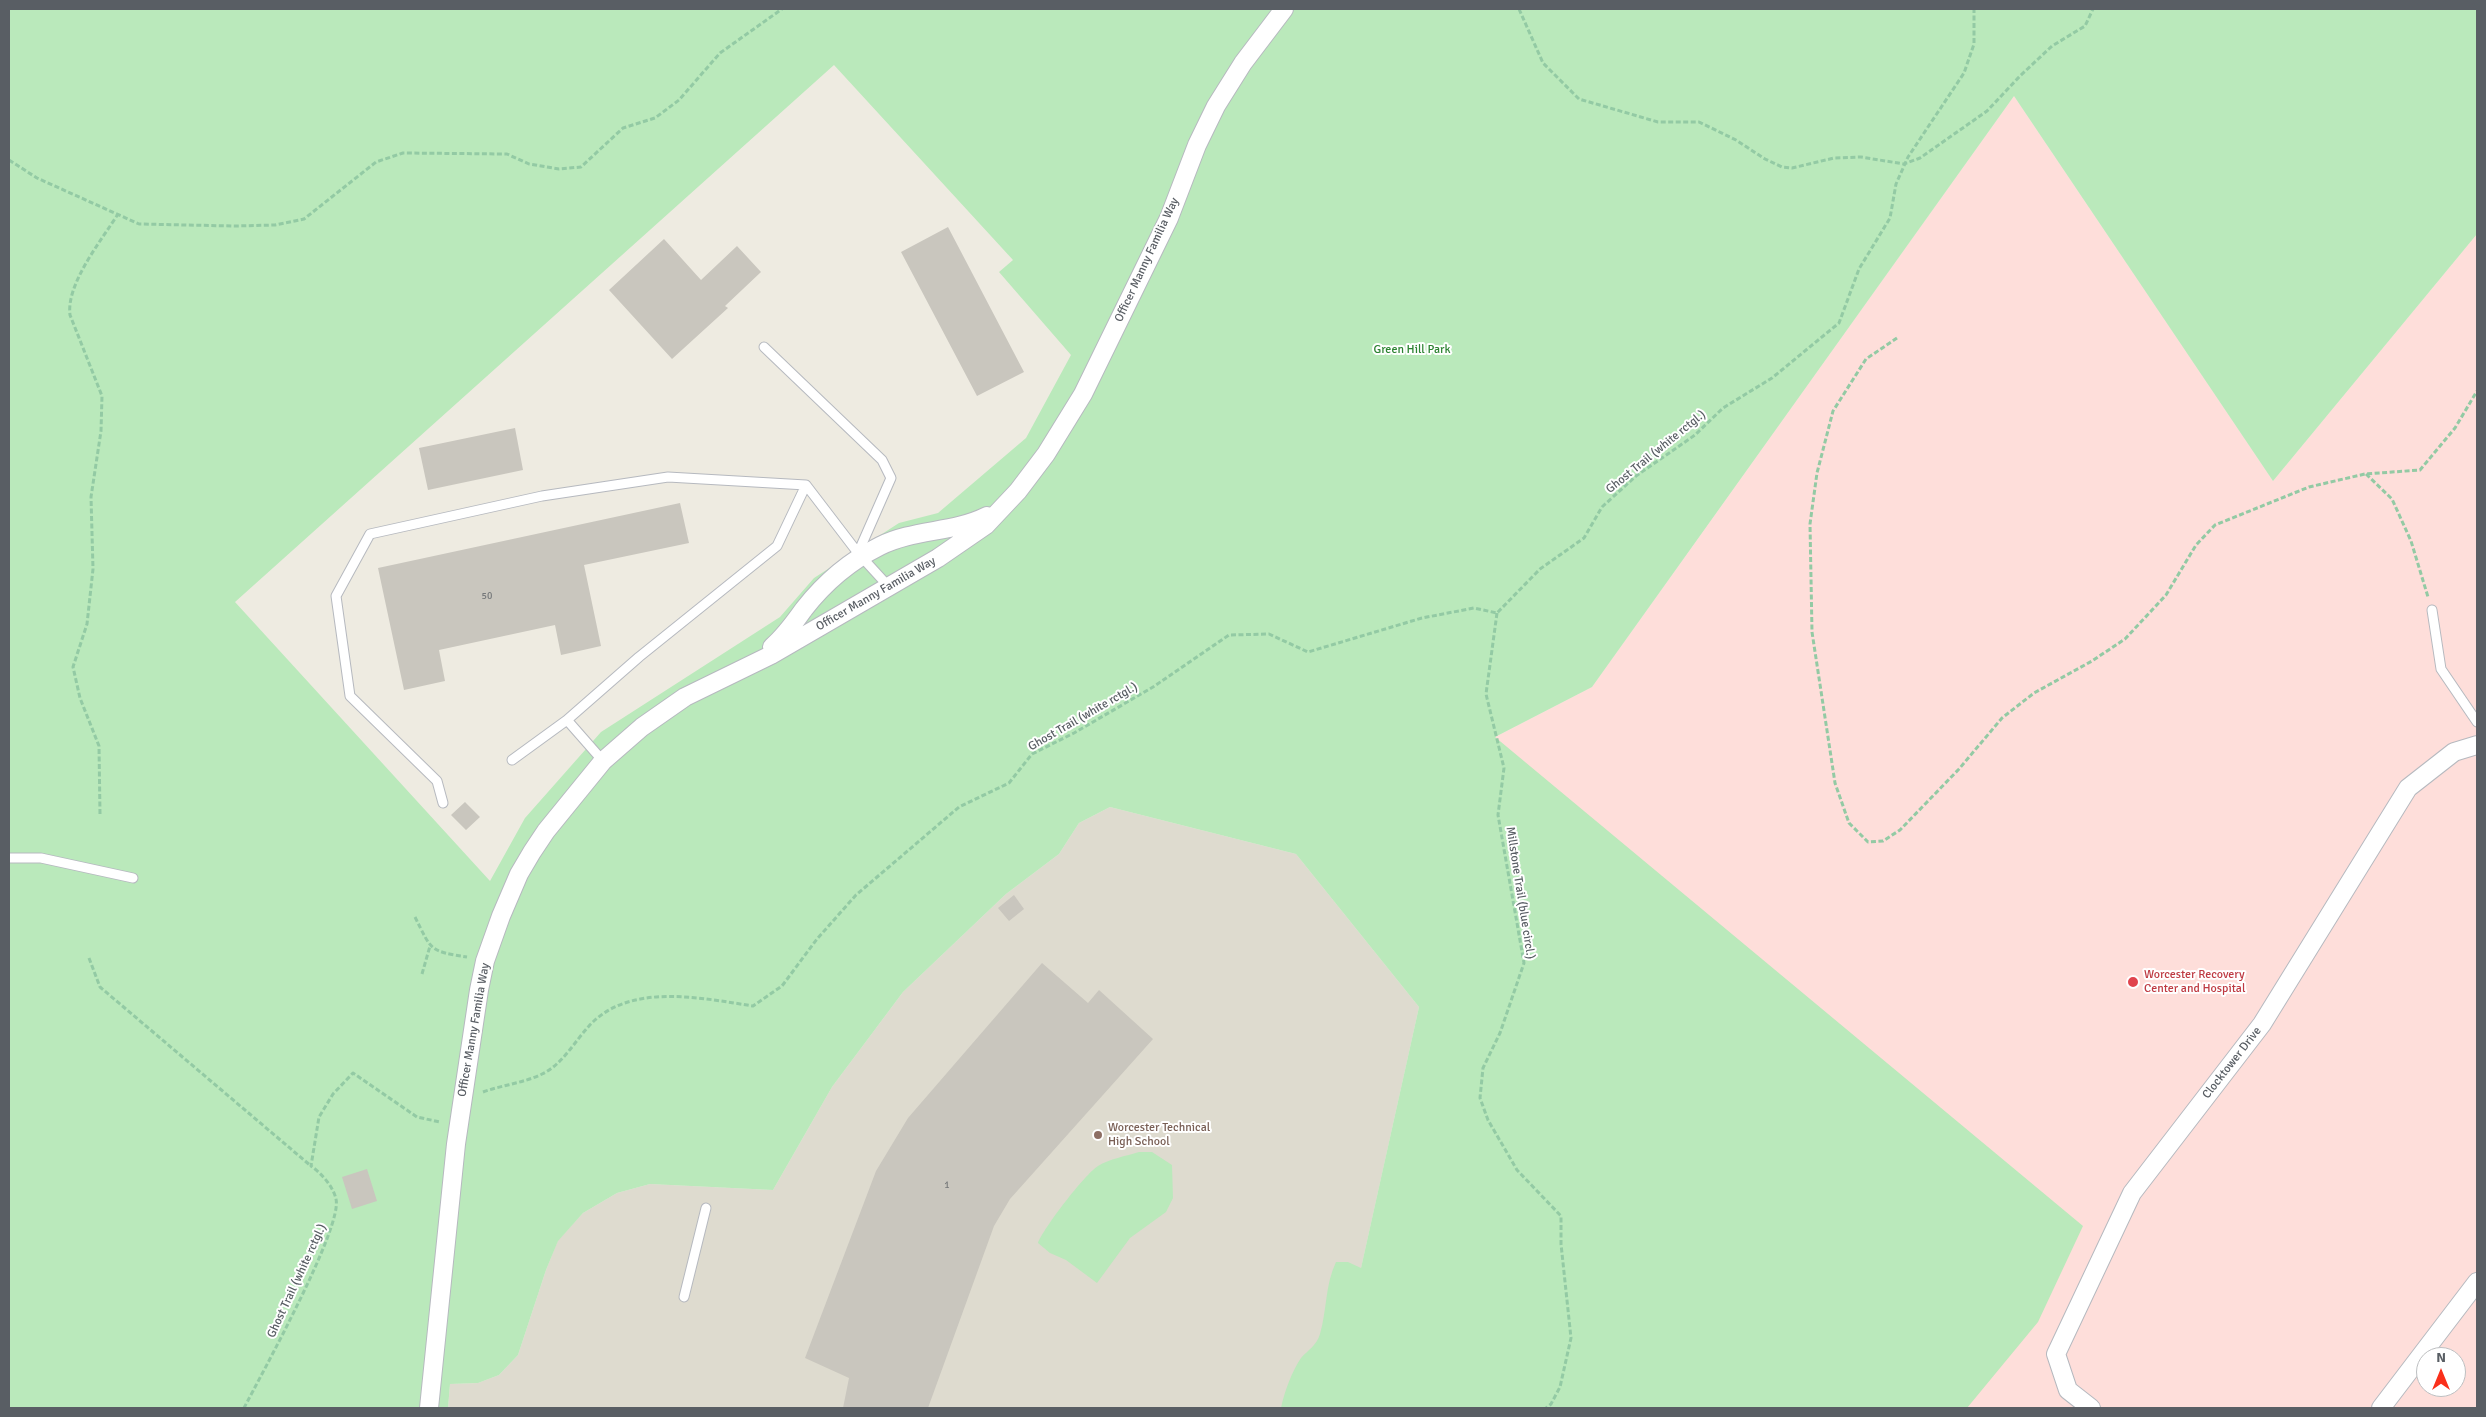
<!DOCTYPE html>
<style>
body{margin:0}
#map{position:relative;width:2486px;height:1417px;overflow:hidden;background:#eeebe1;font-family:Signika,sans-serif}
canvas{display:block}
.frame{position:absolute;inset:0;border:10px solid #595e64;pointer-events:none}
.north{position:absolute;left:2416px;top:1347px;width:50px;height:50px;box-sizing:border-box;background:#fff;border:1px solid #bdbfc1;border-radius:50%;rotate:0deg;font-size:14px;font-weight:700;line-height:20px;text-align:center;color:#595e64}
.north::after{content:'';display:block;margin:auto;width:18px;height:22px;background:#fa301b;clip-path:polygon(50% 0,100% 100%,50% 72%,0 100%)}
</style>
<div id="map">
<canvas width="2486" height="1417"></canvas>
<div class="frame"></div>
<div class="north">N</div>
</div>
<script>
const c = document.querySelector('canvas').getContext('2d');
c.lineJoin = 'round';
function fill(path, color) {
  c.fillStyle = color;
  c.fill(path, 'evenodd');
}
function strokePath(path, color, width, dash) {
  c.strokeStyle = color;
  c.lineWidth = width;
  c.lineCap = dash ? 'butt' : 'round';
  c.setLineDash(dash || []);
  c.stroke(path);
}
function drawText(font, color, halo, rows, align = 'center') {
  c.font = font + ' Signika,sans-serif';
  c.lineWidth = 4;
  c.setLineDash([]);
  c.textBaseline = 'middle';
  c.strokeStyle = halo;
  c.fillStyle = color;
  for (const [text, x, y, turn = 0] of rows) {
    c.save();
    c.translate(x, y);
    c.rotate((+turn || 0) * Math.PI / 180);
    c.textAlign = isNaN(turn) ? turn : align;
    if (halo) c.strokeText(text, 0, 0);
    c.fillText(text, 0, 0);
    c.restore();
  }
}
fill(new Path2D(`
 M1110 807 1296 854 1419 1007 1330 1408H448L450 1384 478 1383 499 1375 518 1355 546 1270 558 1240 583 1213 617 1193 650 1184 773 1190 832 1087 903 992 1006 894 1059 854 1079 823Z`), '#dedbcf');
fill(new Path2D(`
 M2014 96 2273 481 2477 234V1408H1961L1495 737 1592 687ZM2426 1357H2456V1387H2426Z`), '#fededa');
fill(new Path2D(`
 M9 9H2477V234L2273 481 2014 96 1592 687 1495 737 2083 1226 2038 1322 1967 1408H1281C1284 1393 1292 1371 1301 1358 1308 1350 1317 1345 1320 1334 1327 1310 1325 1285 1336 1262H1348L1361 1268 1419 1007 1296 854 1110 807 1079 823 1059 854 1006 894 903 992 832 1087 773 1190 650 1184 617 1193 583 1213 558 1241 546 1270 518 1355 499 1375 478 1383 450 1384 448 1408H9ZM834 65 1013 260 999 272 1071 355 1026 438 938 513 899 523 814 578 780 617 601 732 525 818 490 881 235 602Z
 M1139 1152H1152L1172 1165 1173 1198 1166 1212 1130 1238 1097 1283 1066 1260 1050 1253 1038 1243C1043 1229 1085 1174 1098 1166 1109 1159 1126 1156 1139 1152Z`), '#bae9bb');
fill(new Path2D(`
 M948 227 1024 372 977 396 901 252Z
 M664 239 701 280 737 246 761 272 725 306 728 308 672 359 609 290Z
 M515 428 523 470 428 490 419 448Z
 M680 503 689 543 584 565 601 646 561 655 555 625 439 650 445 681 404 690 378 568Z
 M465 802 480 817 466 830 451 815Z
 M1014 895 1024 909 1009 921 998 908Z
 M1042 963 1088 1003 1099 990 1153 1039 1010 1199 994 1226 928 1408H843L849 1378 805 1358 876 1171 908 1118Z
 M367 1169 377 1201 352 1209 342 1177Z`), '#c9c6be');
const service = new Path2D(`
 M764 347 882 460 891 478 858 553
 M2432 610 2441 669 2477 722
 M567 720 603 761
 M512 760 567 720 639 657 777 546 806 485
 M443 803 437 781 350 696 336 596 370 534 542 496 668 477 806 485 858 553 890 588
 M9 858H41L133 878
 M684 1297 706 1208`);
const minor = new Path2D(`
 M772 647C785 636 794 623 804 609 825 582 850 561 880 546 914 529 953 533 987 516
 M429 1408 456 1144 479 990 485 961 501 916 519 874 532 852 546 831 603 761 642 727 685 697 771 655 938 558 986 525 1018 491 1046 454 1083 394 1169 218 1197 145 1216 106 1243 63 1284 9
 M2091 1408 2068 1390 2056 1354 2132 1193 2262 1024 2408 788 2454 752 2477 745
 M2381 1408 2477 1282`);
strokePath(service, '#b6b9bf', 11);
strokePath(minor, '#b6b9bf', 20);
strokePath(new Path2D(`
 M1519 9 1543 63 1579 99 1658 122H1699L1736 140 1765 159 1782 167 1792 168 1834 158 1861 157 1904 164 1920 158 1987 111 2020 76 2052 46 2085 26 2093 9
 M9 160 37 178 139 224 234 226 275 225 304 219 376 162 403 153 507 154 529 164 559 169 581 167 623 128 655 118 679 100 720 53 782 9
 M1897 338 1866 359 1833 411 1817 473 1810 524 1812 632 1835 783 1849 823 1868 842 1883 841 1900 830 1959 769 2002 718 2034 693 2092 661 2125 639 2166 595 2196 545 2215 525 2309 487 2365 474 2420 470 2455 428 2477 391
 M2366 474 2392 499 2411 541 2428 597
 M1497 613 1486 694 1504 768 1498 815 1524 963 1500 1033 1483 1068 1480 1098 1488 1120 1517 1170 1561 1216V1244L1571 1338 1560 1387 1551 1404 1546 1408
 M100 814 99 746 80 698 73 667 87 624 93 569 91 497 101 431 102 396 70 315C66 284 101 241 118 214
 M415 917C432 951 429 951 467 957
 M89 958 100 987 311 1166
 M422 974 430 946
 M483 1092C502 1085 524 1083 542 1074 562 1065 575 1041 589 1026 629 982 701 998 753 1006L782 986 817 939 856 895 959 807 1009 783 1032 754 1074 733 1153 687 1229 635 1269 634 1308 652 1422 618 1474 608 1497 613 1540 569 1584 538 1602 507 1636 476 1695 435 1723 408 1772 378 1839 323 1859 269 1890 218 1896 184 1908 157 1964 73 1974 44V9
 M244 1408C261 1375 343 1227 336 1199 333 1186 321 1173 311 1166L319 1117 333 1094 353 1073 417 1117 440 1122`), '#93caa4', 3, [5, 2.5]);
strokePath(service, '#fff', 9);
strokePath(minor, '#fff', 18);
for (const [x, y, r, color] of [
 [2133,982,6,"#e0444e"],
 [1098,1135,5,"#8d6e63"]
]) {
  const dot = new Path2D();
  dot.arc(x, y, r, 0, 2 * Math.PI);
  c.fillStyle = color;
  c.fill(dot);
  strokePath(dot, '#fff', 2);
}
drawText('10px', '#75787a', null, [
 ["50",487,596],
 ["1",947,1185]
]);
drawText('12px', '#595e64', '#fff', [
 ["Officer Manny Familia Way",1147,260,-65],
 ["Ghost Trail (white rctgl.)",1656,452,-39],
 ["Officer Manny Familia Way",876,594,-30],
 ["Ghost Trail (white rctgl.)",1083,717,-30],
 ["Millstone Trail (blue circl.)",1520,893,81],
 ["Officer Manny Familia Way",474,1030,-80],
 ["Clocktower Drive",2232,1063,-52],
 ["Ghost Trail (white rctgl.)",297,1281,-65]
]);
drawText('12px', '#2b8230', '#fff', [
 ["Green Hill Park",1412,350]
]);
drawText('12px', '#be3a42', '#fff', [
 ["Worcester Recovery",2144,975],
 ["Center and Hospital",2144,989]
], 'left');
drawText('12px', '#785e54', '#fff', [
 ["Worcester Technical",1108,1128],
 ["High School",1108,1142]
], 'left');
</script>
